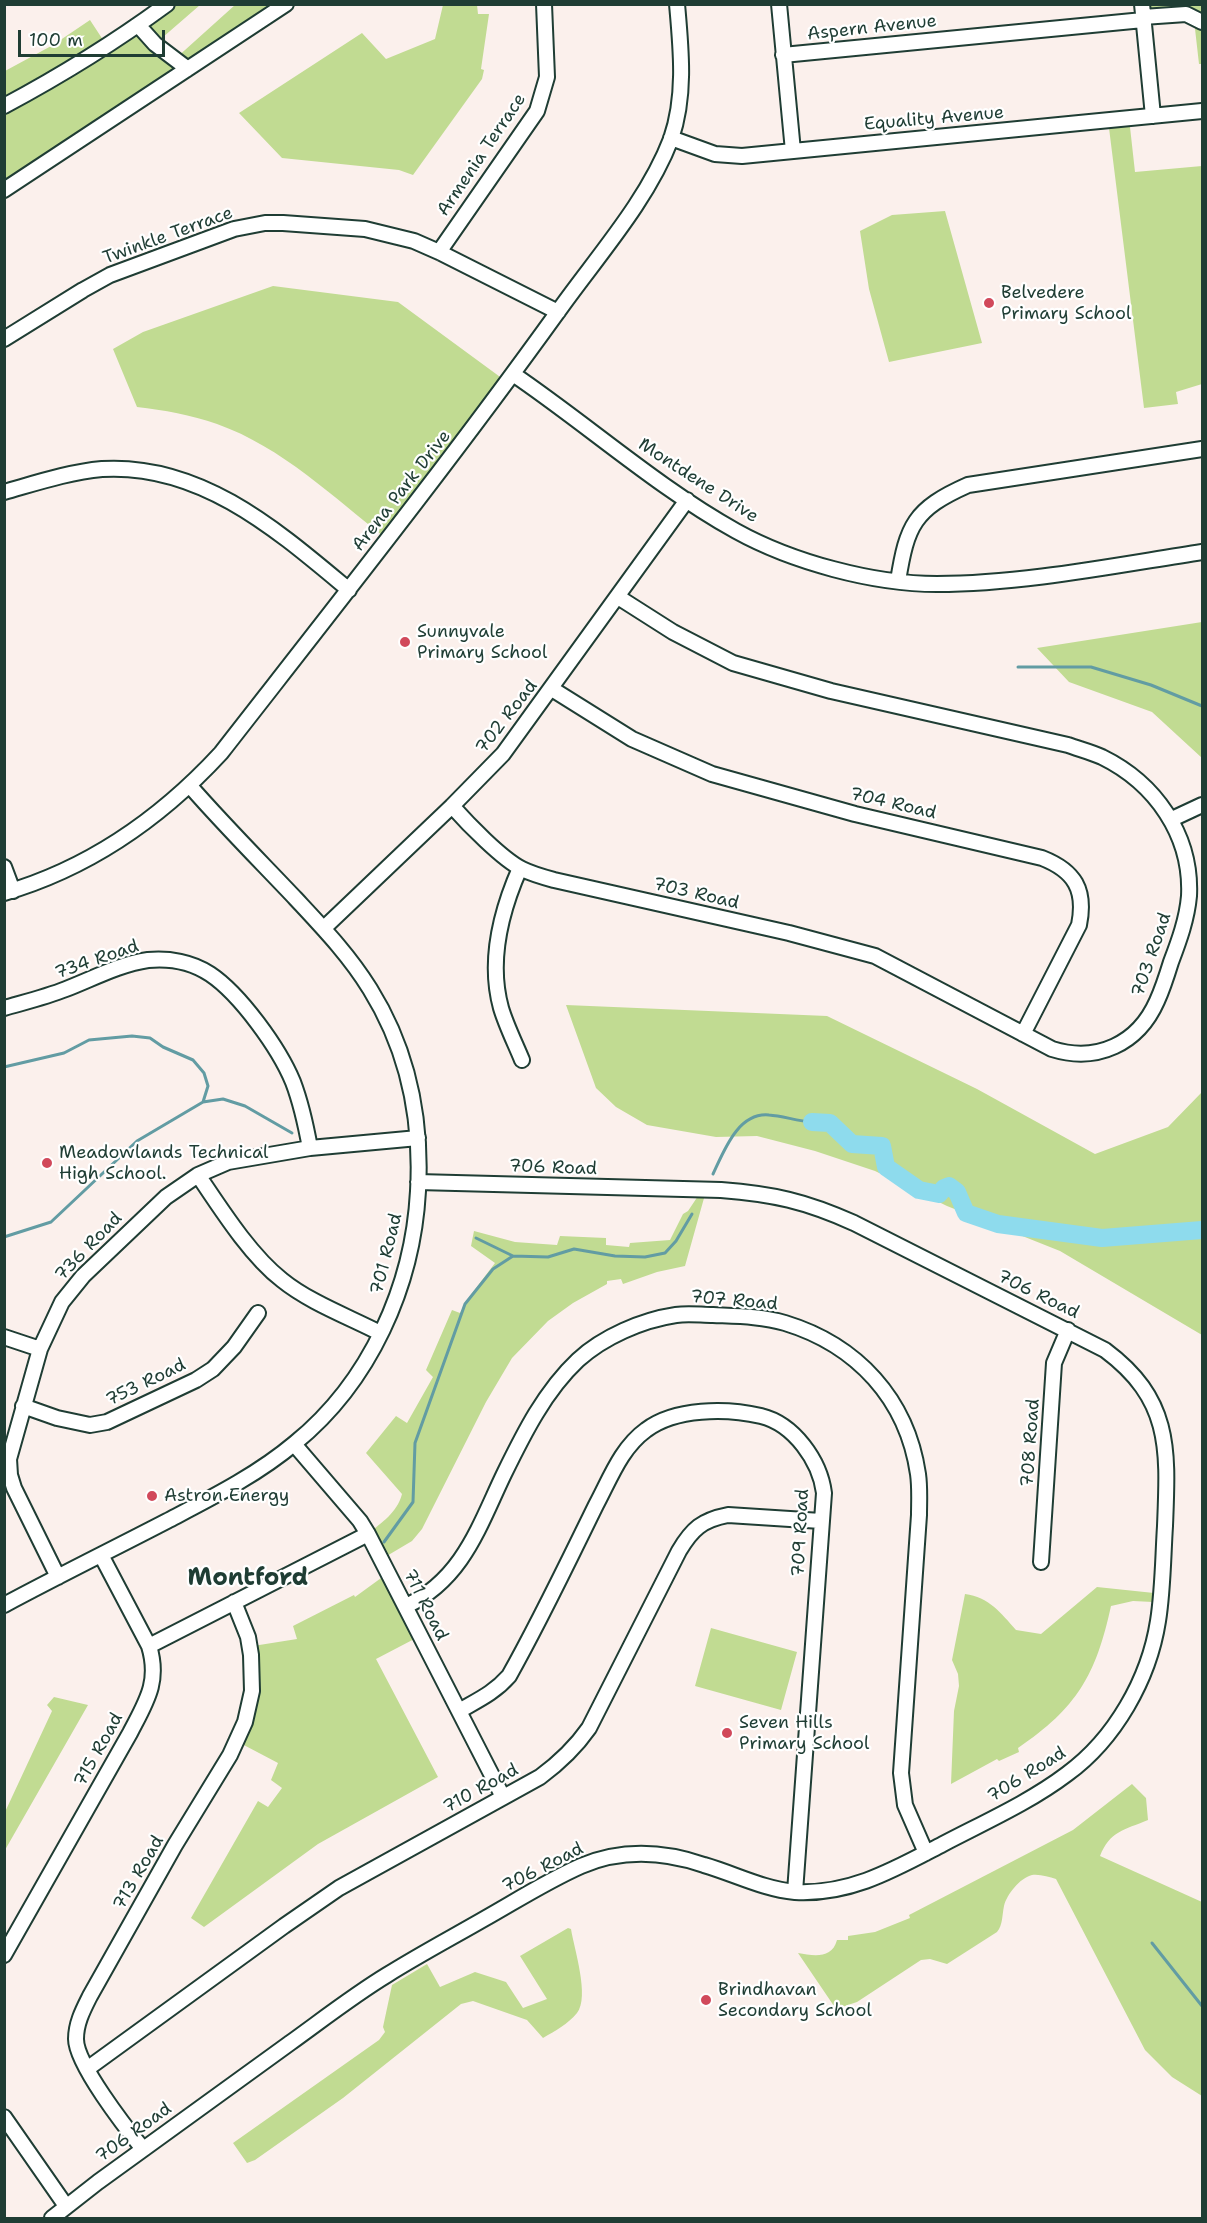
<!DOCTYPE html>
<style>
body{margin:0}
#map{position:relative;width:1207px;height:2223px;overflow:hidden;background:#fbf0ec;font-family:"Shantell Sans",sans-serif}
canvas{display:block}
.frame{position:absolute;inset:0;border:6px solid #1f3d34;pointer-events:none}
.scale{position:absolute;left:18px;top:30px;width:147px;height:27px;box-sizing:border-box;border:3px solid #1f3d34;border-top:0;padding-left:8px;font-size:18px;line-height:21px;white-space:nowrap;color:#1f3d34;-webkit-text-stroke:4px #fff;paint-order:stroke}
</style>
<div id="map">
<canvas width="1207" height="2223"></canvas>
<div class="frame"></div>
<div class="scale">100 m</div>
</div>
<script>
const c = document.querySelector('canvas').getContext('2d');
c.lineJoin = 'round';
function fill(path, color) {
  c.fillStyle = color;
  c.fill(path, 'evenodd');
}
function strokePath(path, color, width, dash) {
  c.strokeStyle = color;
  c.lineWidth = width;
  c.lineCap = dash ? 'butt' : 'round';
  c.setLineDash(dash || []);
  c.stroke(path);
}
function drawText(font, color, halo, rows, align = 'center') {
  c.font = font + ' "Shantell Sans",sans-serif';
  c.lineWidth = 4.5;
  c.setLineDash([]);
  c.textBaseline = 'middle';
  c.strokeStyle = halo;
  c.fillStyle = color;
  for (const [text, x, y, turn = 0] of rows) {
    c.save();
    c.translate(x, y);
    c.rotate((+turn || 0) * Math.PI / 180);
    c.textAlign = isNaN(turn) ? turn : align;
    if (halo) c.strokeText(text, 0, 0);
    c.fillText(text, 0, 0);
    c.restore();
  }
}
fill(new Path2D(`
 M165 5H200L155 44 175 59 235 5H287L5 190V71L53 45 90 20 107 46Z
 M443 5H477L478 14H489L481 69 484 70 482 79 413 175 399 170 282 158 239 113 362 33 386 59 435 39Z
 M1142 5H1202V64H1199L1194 20 1143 18Z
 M1129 118 1135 172 1202 166V384L1176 392 1178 404 1144 408 1108 120Z
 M945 211 982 343 889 362 869 289 860 231 892 215Z
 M273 286 398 302 507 382 387 539C334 498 282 447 217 424 191 415 164 410 137 407L113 349 143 332Z
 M1202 622V758L1152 712 1069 682 1037 648Z
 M566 1005 827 1016 977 1089 1095 1154 1168 1127 1202 1092V1335L1060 1251 947 1206 875 1171 815 1151 757 1136 716 1137 647 1125 616 1107 596 1088Z
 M702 1190 706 1191 685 1266 657 1272 623 1284 621 1279 607 1281V1284L573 1303 548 1321 512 1358 486 1402 422 1529 412 1541 380 1560 368 1534C382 1522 397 1513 402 1494L366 1453 396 1416 407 1423 433 1377 426 1370 452 1310 460 1313 470 1296 495 1263 471 1246 474 1231 515 1242 557 1245 560 1236 606 1238V1245L629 1247 630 1243 670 1240 683 1214 688 1211Z
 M388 1573 420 1636 376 1659 438 1777 318 1844 204 1927 191 1918 258 1801 268 1807 282 1788 271 1780 278 1763 240 1743 253 1646 297 1639 293 1626 354 1595 355 1597Z
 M1097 1587 1154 1593 1153 1602 1133 1601 1111 1606C1096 1675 1077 1708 1018 1748L1019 1752 999 1761 997 1759 951 1784 954 1711 959 1686 958 1674 952 1660 965 1594C989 1597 1001 1613 1016 1630L1041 1634Z
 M711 1628 797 1652 781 1710 695 1686Z
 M54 1697 88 1705 5 1850V1812L52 1711 47 1705Z
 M1132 1784 1146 1798 1148 1820C1124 1830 1110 1831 1100 1856L1202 1902V2096L1172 2077 1145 2050 1056 1879C1049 1877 1040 1874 1032 1875 1020 1878 1007 1894 1004 1906 1002 1915 1003 1925 997 1932L947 1964 930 1959 921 1960 857 2002 836 2009 798 1953C814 1956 832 1959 837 1940H848V1936L875 1932 910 1918 909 1915 1073 1830Z
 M568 1928 571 1929C574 1948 590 1997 577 2013 568 2024 555 2031 543 2038L527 2020 473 2001 461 2004 343 2098 255 2160 247 2163 233 2143 379 2040 385 2032 383 2027 392 1985 427 1964 440 1987 475 1972 506 1982 523 2008 547 1999 520 1956Z`), '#c1db92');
strokePath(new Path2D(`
 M1018 667H1091L1151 685 1202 706
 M4 1067 64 1053 89 1040 132 1036 150 1038 163 1047 193 1060 204 1073 208 1086 203 1102
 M713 1174C724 1151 738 1112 769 1115 783 1116 797 1121 812 1122
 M4 1237 51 1222 137 1141 203 1102 223 1099 245 1106 292 1133
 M476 1238 513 1256 548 1257 574 1249 615 1256 645 1257 665 1253 676 1241 692 1214
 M384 1542 413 1502 415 1443 465 1304 493 1269 513 1256
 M1152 1943 1202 2006`), '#629ca3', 3);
strokePath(new Path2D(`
 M812 1122 830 1123 852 1144 882 1146 886 1167 919 1190 939 1194 944 1188 949 1186 957 1192 966 1213 998 1224 1102 1238 1202 1230`), '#8edbed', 18);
const minor = new Path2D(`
 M779 4 793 151
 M1142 4 1153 116
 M1143 17 1186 14 1202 22
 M138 25 155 44 184 66 186 70
 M783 55 1143 20
 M4 106C62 75 114 43 167 4
 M671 138 715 154 742 156 1202 111
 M4 190 286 4
 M439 252 537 111 547 77 544 4
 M4 339 83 290 110 275 234 229 265 223H283L365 229 414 241 439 252 558 312
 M513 374C588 425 657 487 736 531 792 562 873 584 937 584 1022 584 1117 565 1202 552
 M4 492C36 483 69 472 102 469 201 463 277 530 349 590
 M898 581C907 525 914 509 968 485L1202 449
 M552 689 632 739 712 774 855 814 1042 858C1075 871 1086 890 1079 925L1023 1034
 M452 806C468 824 502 859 522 869 532 874 543 877 554 880L789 933 875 956 1052 1049C1097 1063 1138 1044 1157 1001 1163 988 1167 975 1171 962 1179 941 1187 919 1189 896 1192 835 1155 783 1102 757 1091 752 1079 749 1068 745L831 691 733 663 673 632 618 597
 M1172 819 1202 805
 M4 867 13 891
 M520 868C501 911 488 961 501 1008 506 1025 515 1043 522 1060
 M4 893C90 868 161 818 221 753 334 608 449 463 557 313 595 259 647 202 671 139 686 96 681 49 677 4
 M324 928 452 806 503 754 687 500
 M4 1008C25 1002 46 997 66 989 92 979 120 964 148 960 169 958 192 962 210 974 240 994 279 1048 293 1082 301 1103 306 1126 310 1148
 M198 1175C221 1209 250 1255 282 1280 309 1302 349 1317 380 1333
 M4 1337 40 1349
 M23 1406 57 1418 90 1425 107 1422 196 1380 213 1369 234 1347 258 1313
 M294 1444 360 1521 368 1534 503 1797
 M1041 1562 1054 1363 1068 1330
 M58 1577 14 1488 10 1475 9 1459 40 1349 62 1302 83 1276 166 1197 198 1175 228 1162 310 1148 418 1138
 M4 1605C58 1576 113 1549 167 1521 211 1498 257 1475 295 1443 370 1382 413 1286 418 1191 422 1120 408 1050 370 989 349 955 323 928 296 899 261 862 224 825 190 786
 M406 1606C463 1579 479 1526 504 1474 524 1433 545 1391 578 1360 603 1337 642 1320 676 1315 688 1313 701 1315 713 1315 736 1316 762 1316 785 1323 857 1345 907 1399 918 1474 920 1488 919 1502 919 1515L901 1773 905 1805 926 1853
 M149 1646 368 1534
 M459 1711C478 1700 494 1693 509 1676 540 1621 568 1562 596 1505 610 1479 621 1448 646 1430 675 1408 726 1408 761 1416 794 1424 820 1461 824 1493L795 1892
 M4 1955 130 1733C146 1702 160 1682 149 1646L101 1555
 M87 2069 284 1926 339 1888 540 1777C559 1763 575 1748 589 1728L679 1551C692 1529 702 1520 728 1515L821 1521
 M4 2117 66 2206
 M143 2149C126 2128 76 2064 76 2039 76 2023 83 2010 90 1996L175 1845 230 1755 245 1722 252 1691 251 1655 248 1637 234 1602
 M52 2218 98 2182C162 2135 226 2089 290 2043 322 2020 354 1995 387 1975 419 1955 451 1938 484 1919 516 1901 547 1881 581 1866 621 1849 663 1851 704 1865 735 1874 763 1889 795 1892 851 1895 895 1869 943 1844 985 1822 1030 1802 1067 1774 1115 1739 1149 1679 1158 1621 1163 1590 1163 1557 1165 1526 1168 1450 1172 1400 1105 1350L854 1223C805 1201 773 1194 721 1190L418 1182`);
strokePath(minor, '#1f3d34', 18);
strokePath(minor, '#fff', 14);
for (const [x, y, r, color] of [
 [989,303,6,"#d1495b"],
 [405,642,6,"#d1495b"],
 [47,1163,6,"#d1495b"],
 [152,1496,6,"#d1495b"],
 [727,1733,6,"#d1495b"],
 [706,2000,6,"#d1495b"]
]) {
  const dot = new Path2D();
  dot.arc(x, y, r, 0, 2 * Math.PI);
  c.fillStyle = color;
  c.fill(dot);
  strokePath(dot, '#fff', 2);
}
drawText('18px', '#1f3d34', '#fff', [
 ["Aspern Avenue",872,28,-6],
 ["Equality Avenue",934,119,-5],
 ["Armenia Terrace",482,155,-56],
 ["Twinkle Terrace",168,236,-20],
 ["Montdene Drive",698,481,33],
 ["Arena Park Drive",402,491,-52],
 ["702 Road",507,717,-52],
 ["704 Road",893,804,13],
 ["703 Road",696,894,13],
 ["703 Road",1152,955,-71],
 ["734 Road",97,960,-19],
 ["706 Road",553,1168,2],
 ["736 Road",89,1247,-46],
 ["701 Road",387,1254,-76],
 ["706 Road",1038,1295,26],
 ["707 Road",734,1301,5],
 ["753 Road",146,1383,-26],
 ["708 Road",1031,1443,-86],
 ["709 Road",801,1533,-87],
 ["711 Road",425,1605,63],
 ["715 Road",99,1750,-61],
 ["706 Road",1027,1775,-32],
 ["710 Road",481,1789,-29],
 ["706 Road",543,1868,-27],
 ["713 Road",139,1873,-60],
 ["706 Road",134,2133,-36]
]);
drawText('18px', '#1f3d34', '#fff', [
 ["Belvedere",1001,293],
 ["Primary School",1001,314],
 ["Sunnyvale",417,632],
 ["Primary School",417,653],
 ["Meadowlands Technical",59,1153],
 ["High School.",59,1174],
 ["Astron Energy",164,1496],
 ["Seven Hills",739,1723],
 ["Primary School",739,1744],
 ["Brindhavan",718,1990],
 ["Secondary School",718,2011]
], 'left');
drawText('bold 24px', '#1f3d34', '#fff', [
 ["Montford",248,1579]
]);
</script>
